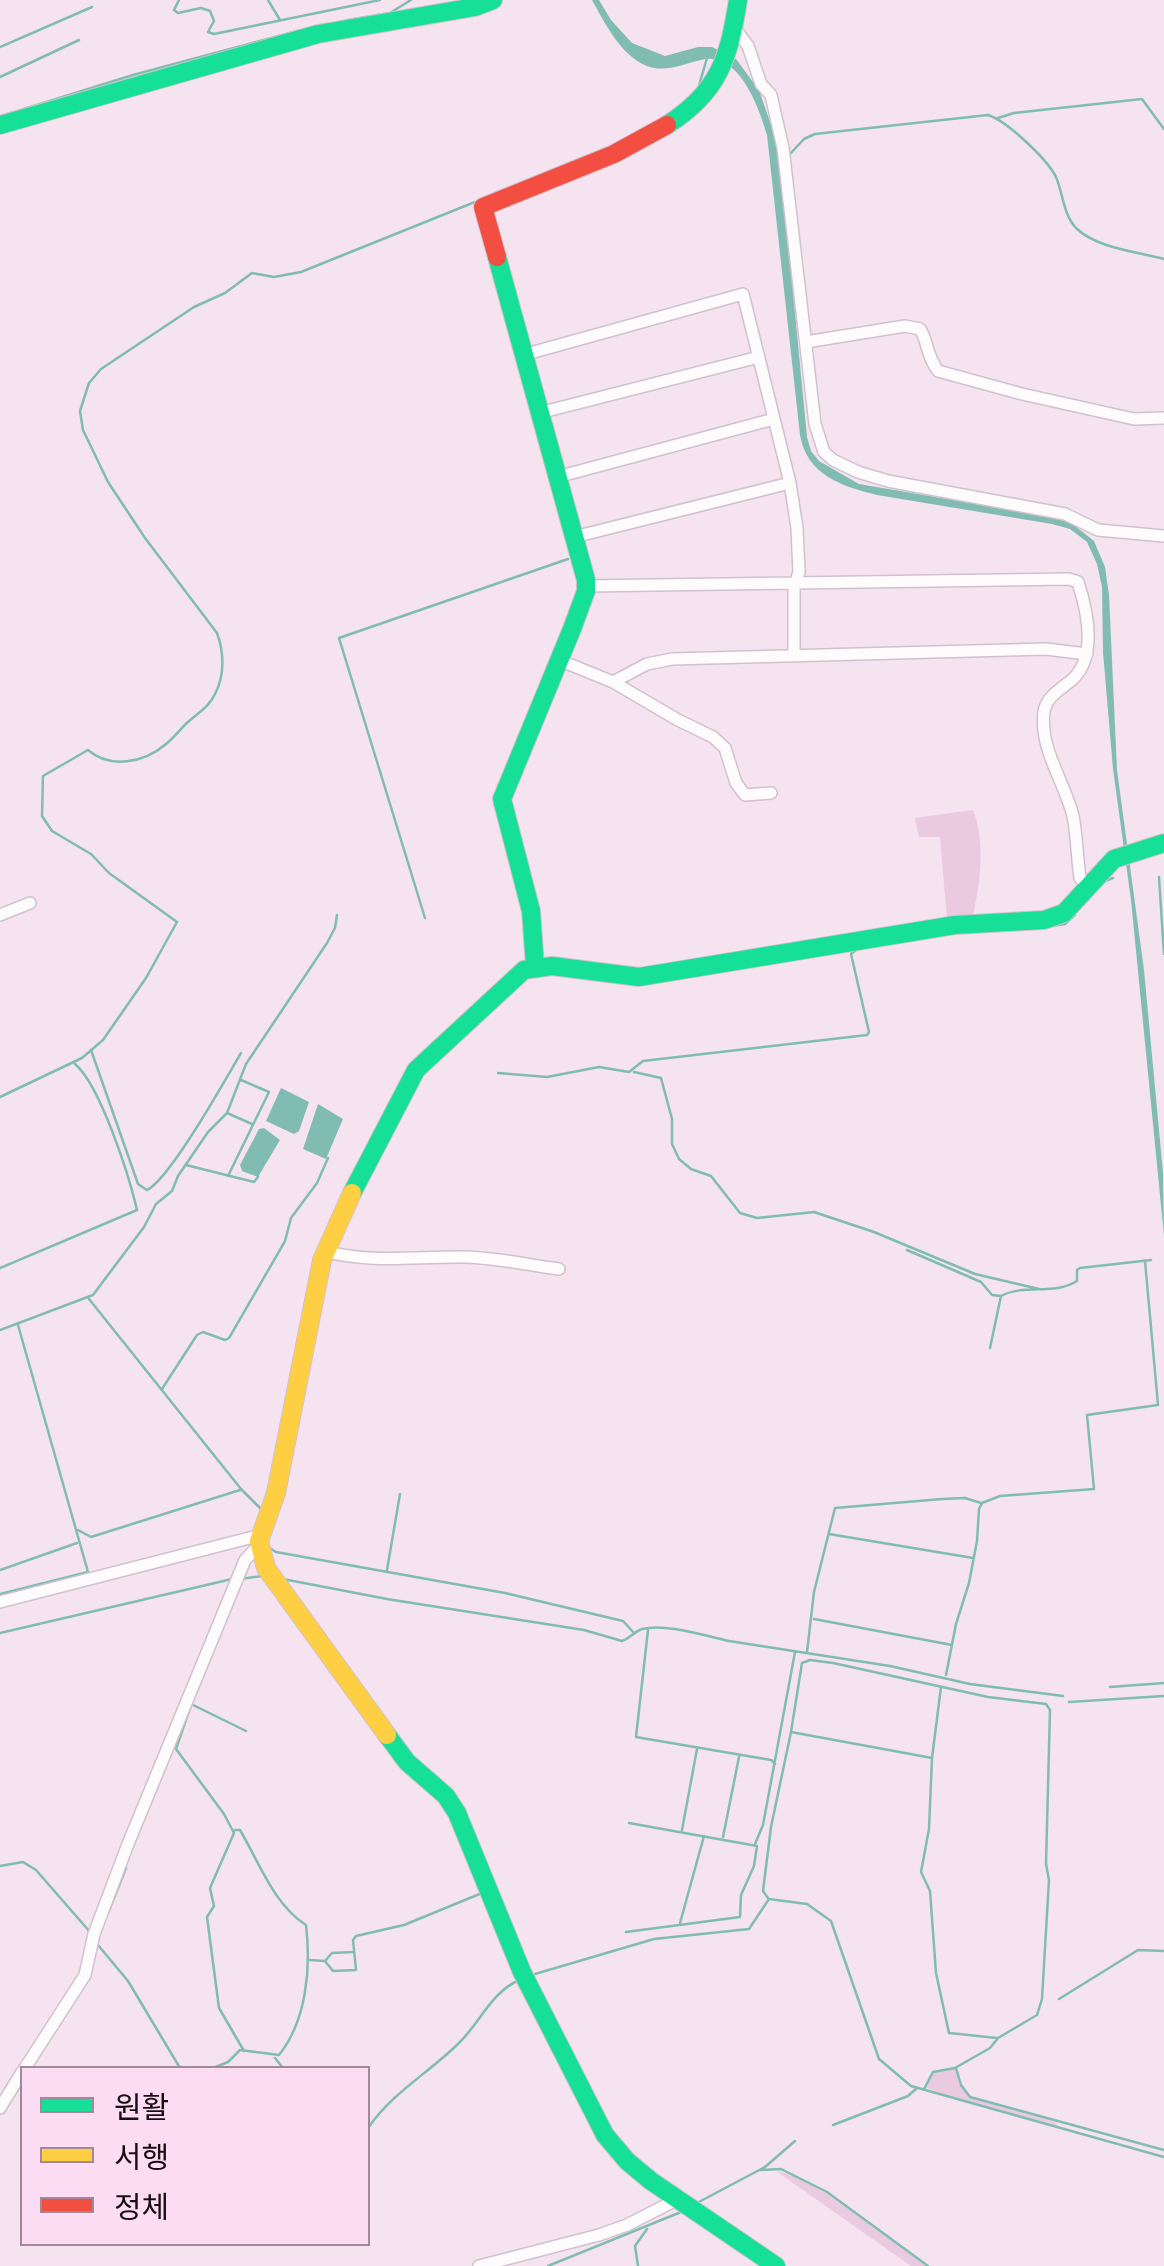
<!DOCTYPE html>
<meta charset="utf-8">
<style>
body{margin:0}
#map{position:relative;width:1164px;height:2266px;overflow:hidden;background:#f5e3f0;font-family:"Asap Condensed","Noto Sans KR",sans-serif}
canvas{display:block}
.legend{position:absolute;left:20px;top:2066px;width:350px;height:180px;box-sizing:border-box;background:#fcdcf3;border:2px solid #a1899a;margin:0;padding:12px 18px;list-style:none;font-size:30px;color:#180d15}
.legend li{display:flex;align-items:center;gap:20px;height:50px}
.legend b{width:50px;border:2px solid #a1899a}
</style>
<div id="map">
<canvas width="1164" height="2266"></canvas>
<ul class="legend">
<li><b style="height:12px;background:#16e098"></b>원활</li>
<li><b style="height:12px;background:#ffcf43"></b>서행</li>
<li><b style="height:12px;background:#f24e42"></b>정체</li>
</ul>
</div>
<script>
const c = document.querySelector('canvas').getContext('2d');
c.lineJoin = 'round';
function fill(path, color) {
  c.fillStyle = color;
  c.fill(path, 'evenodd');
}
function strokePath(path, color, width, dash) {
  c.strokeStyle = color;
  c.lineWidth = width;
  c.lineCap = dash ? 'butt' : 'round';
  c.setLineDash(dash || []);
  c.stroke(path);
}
fill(new Path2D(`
 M973 810C985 839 981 884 973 914L947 919 940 837H919L915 818Z
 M955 2069 961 2085 970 2098 1055 2122 1059 2127 956 2099 925 2087 933 2073Z
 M776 2171 794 2175 827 2194 926 2266H911Z`), '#e9cae1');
fill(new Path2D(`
 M592 0H599L611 20 632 43 665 56 698 47H712L736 59 759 90 779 148 807 437 811 451 819 461 859 484 1059 518 1070 522 1094 541 1105 567 1109 595 1117 770 1144 970 1163 1173 1164 1236 1131 900 1113 769 1103 652 1102 587 1097 564 1087 542 1070 529 1052 524 877 495C841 486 807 475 800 435L767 135C759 108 739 50 701 60 683 64 665 73 647 66 620 55 605 23 592 0Z
 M281 1088 309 1102 299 1131 294 1134 266 1121Z
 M318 1104 343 1119 326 1159 303 1149Z
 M264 1128 280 1140 258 1177 242 1171 240 1165 259 1129Z`), '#80bcb1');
strokePath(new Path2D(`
 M179 0 174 10 178 13 201 8 210 11 214 21 208 32 214 34 380 0
 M268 0 280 20
 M348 20 390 13 411 0
 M0 47 92 7
 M0 77 79 40
 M698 89 707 58
 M11 113 133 75 301 30
 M998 118 1014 113 1142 99 1164 129
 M790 154 804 139 815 134 988 115C1007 121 1047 159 1056 177 1063 193 1063 214 1076 228 1096 248 1138 252 1164 259
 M1159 877 1164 954
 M1087 901 1103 882 1113 878
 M425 918 339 638 568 559
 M1052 926 1065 924 1075 915
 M91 1050 138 1184 147 1190C170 1179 225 1080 241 1053
 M634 1072 661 1078 672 1119V1144L679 1159 691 1169 711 1176 740 1213 757 1218 814 1212 874 1232 975 1274 1039 1289
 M498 1073 547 1077 599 1067 629 1072 643 1061 867 1035 869 1032 851 954 856 950
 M0 1097 82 1058 103 1040 146 978 177 922 109 873 91 854 52 831 42 816 43 776 88 750C110 769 144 763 166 744 174 738 180 729 188 722 199 712 209 707 215 694 225 675 224 652 217 633L145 538 108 482 83 430 80 411 89 383 101 369 194 307 225 293 252 273 274 277 301 272 475 202
 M227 1113 252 1124
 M186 1165 254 1182 258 1177
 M228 1176 269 1092 241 1080
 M907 1250 981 1282 992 1295 1001 1296
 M0 1268 137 1210C129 1175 100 1085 75 1064
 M89 1299 241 1489 261 1509
 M0 1330 93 1295 144 1227 156 1204 172 1191 178 1176 208 1132 227 1113 246 1064 327 943 335 928 337 915
 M990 1348 1001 1296C1026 1283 1053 1296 1077 1281V1270L1080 1268 1151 1260
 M162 1389 197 1335 203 1332 225 1340 229 1338 285 1241 291 1218 317 1183 328 1158
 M78 1530 91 1537 240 1490
 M829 1534 973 1558
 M268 1547 276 1552 505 1593 623 1621 634 1633
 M0 1570 77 1543
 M387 1570 400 1494
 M240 1579 262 1576
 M283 1579 387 1599 584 1630 622 1641C631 1638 633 1632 642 1629 666 1623 706 1636 729 1641L890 1666 970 1684 1063 1696
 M0 1594 88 1572 18 1325
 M814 1619 952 1645
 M648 1630 636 1737 771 1760 775 1764
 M0 1633 232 1579
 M807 1652 814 1592 835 1508 942 1499 965 1498 981 1503
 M946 1675 956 1624 969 1583 977 1541 979 1509 982 1503 1000 1496 1094 1489 1087 1415 1158 1405 1145 1261
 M941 1687 932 1758 929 1829 921 1872 930 1891 936 1973 949 2033 997 2038
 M1110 1687 1164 1683
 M1069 1702 1164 1696
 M193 1705 246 1731
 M190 1708 176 1749 224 1814 234 1833 210 1888 214 1906 207 1917 219 2008 244 2051
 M682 1830 697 1749
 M723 1837 739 1757
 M755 1844 763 1825 795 1652
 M0 1866 23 1862 36 1870 90 1932
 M768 1898 763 1891 771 1827 791 1732
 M108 1913 126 1868
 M680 1923 704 1836
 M626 1932 740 1917 741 1895 754 1866 757 1846 629 1823
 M98 1945 128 1981 180 2068
 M310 1960 325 1961 333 1971 356 1970 353 1940 356 1936 404 1925 482 1893
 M325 1961 332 1953 353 1952
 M535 1974 654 1939 749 1929 769 1899 807 1904 831 1921 879 2059 911 2086 1164 2157
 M1059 1999 1138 1950 1164 1951
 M275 2058 283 2068
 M213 2068 228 2062 240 2050 279 2055C307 2020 311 1967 306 1925 274 1905 259 1862 240 1830H235
 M956 2068 961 2085 970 2097 1164 2150
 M924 2089 933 2072 955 2068 990 2048 998 2038 1037 2015 1042 1999 1049 1880 1046 1864 1050 1710 1046 1704 988 1697 833 1663 810 1660 802 1663 791 1732 932 1758
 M833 2125 908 2096 917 2088
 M368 2128C394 2091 429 2073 460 2042 481 2021 491 1993 519 1980
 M760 2170 781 2169 827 2192 928 2266
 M695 2204 765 2167 795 2141
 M548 2266 681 2212
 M638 2266 635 2246 647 2229`), '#80bcb1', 2.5);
const street = new Path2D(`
 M734 27 748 46 761 84 771 95 783 148 815 424 824 452 833 460 858 472 888 481 1065 514 1098 530 1164 536
 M806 342 905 326 920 329C928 341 926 355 938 371L1022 394 1134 419 1164 418
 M523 355 743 294 790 483 797 528 799 572 794 587V655
 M539 413 759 357
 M557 477 774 419
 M574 537 790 483
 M586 586 1069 579 1078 582C1087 610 1097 654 1074 678 1063 688 1046 696 1044 712 1039 748 1065 783 1073 816 1077 836 1077 858 1080 878L1087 885
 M559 660 613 682 647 664 672 659 1046 649 1087 654
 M613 682 678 720 713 737 725 748 736 783 745 795 771 793
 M0 915 30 903
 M324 1251C372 1264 418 1256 466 1257 497 1258 529 1265 559 1269
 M0 1602 261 1535
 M25 2068 85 1975 94 1934 128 1844 245 1560 259 1545
 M0 2108 22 2072
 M479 2266 599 2235 627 2225 678 2199`);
const fast = new Path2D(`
 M0 125 318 34 475 7 493 0
 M667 125C719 92 729 58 738 0
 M497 257 586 580V591L572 629 502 799 531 911 535 966
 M352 1193 416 1070 524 970 552 966 639 977 955 925 1044 920 1064 913 1114 859 1164 843
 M387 1735 407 1762 446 1796 457 1813 522 1972 605 2135 627 2161 651 2181 776 2266`);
const slow = new Path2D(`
 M352 1193 322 1260 276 1493 259 1541 266 1568 387 1735`);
const jam = new Path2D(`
 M497 257 483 207 614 154 667 125`);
strokePath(street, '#d0c2cc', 14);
strokePath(fast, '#d0c2cc', 20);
strokePath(slow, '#d0c2cc', 20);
strokePath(jam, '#d0c2cc', 20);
strokePath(street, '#fefbfd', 11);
strokePath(fast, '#16e098', 18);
strokePath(slow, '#ffcf43', 18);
strokePath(jam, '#f24e42', 18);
</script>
